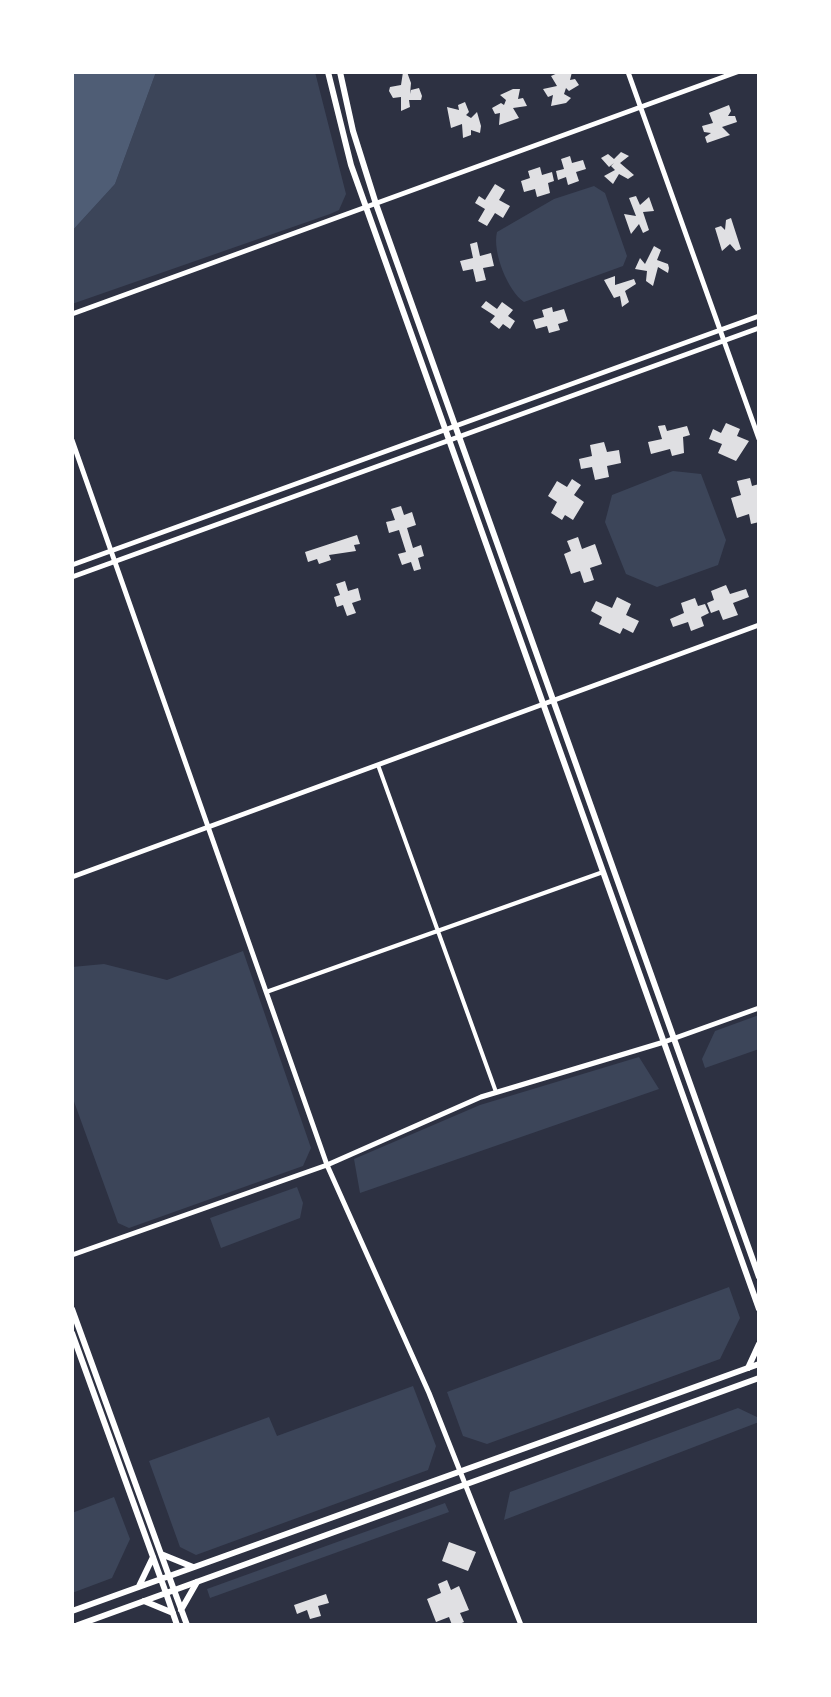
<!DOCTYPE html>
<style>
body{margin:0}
#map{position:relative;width:831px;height:1697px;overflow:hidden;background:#2d3142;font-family:Commissioner,sans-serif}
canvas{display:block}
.frame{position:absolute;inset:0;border:74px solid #fff;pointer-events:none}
</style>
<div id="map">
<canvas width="831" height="1697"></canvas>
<div class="frame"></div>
</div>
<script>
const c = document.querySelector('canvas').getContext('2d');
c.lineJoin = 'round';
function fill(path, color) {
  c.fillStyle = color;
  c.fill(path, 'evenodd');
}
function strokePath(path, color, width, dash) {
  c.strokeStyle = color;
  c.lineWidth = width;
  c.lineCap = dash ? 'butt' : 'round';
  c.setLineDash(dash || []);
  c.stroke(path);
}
fill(new Path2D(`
 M156 72H315L346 194 339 210 330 214 72 304V231L115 184Z
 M594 186 605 193 627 256 623 266 524 302C508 291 492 252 497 232L554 199Z
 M673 471 701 474 726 540 718 565 657 587 626 574 605 522 612 495Z
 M243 951 311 1148 303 1166 129 1228 118 1223 72 1096V967L104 964 167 980Z
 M759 1015V1049L705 1068 702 1059 715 1031Z
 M639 1057 659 1089 360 1193 354 1159 480 1105Z
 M297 1187 303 1203 300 1218 221 1248 210 1218Z
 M729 1287 740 1318 720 1359 487 1444 463 1436 447 1392Z
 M413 1386 436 1446 428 1470 196 1555 180 1547 149 1461 269 1417 277 1436Z
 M738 1408 759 1418V1422L504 1520 510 1492Z
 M114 1497 130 1539 112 1578 72 1593V1513Z
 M445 1503 449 1512 210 1598 207 1589Z`), '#3c4559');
fill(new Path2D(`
 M72 72H156L115 184 72 231Z`), '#4f5d75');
fill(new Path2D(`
 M403 72H407L411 83 410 94 411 90 419 88 422 96 421 100H409L410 107 401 111V97L393 98 389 91 390 87 401 85Z
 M560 72H572L570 80 575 79 579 85 569 91 566 88 564 94 571 98 566 103 551 106 553 95 548 97 543 89 557 86 551 76Z
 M513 89H520L518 99 523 98 527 106 513 108 519 118 499 125 500 113 495 114 492 108 501 103 504 105 506 100 500 95Z
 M465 102 469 112 466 115 471 118 477 112 481 126 480 133 471 130V135L463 138 462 124 451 128 447 107 459 110 458 105Z
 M729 105 731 111 728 116H735L737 122 722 127 730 135 707 143 705 137 711 133 704 132 702 126 713 123 709 113Z
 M621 152 629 156 620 163 634 175 628 179 619 174 613 184 604 176 615 170 611 166 614 163 609 167 601 158 608 154 614 159Z
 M570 156 572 163 583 160 586 169 576 172 579 181 568 185 566 177 558 180 556 171 564 169 561 159Z
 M540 167 542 175 552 172 554 181 548 183 550 193 537 197 535 189 524 192 521 181 530 178 528 171Z
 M495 184 505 190 499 200 510 206 503 218 495 213 487 226 478 221 485 209 475 203 479 196 485 200Z
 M636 196 640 205 649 197 654 211 643 212 649 230 643 233 639 224 631 234 624 214 636 216 629 198Z
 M731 218 741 249 736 251 730 244 722 251 715 228 721 226 725 230 726 220Z
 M477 242 480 256 491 253 494 266 483 268 486 280 476 282 473 269 463 271 460 261 473 258 470 244Z
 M654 246 661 250 657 260 668 264 669 268 668 273 658 267 653 286 646 281 647 271 635 269 640 258 645 264Z
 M615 276V285L634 279 636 284 625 291 629 302 622 307 620 296 614 298 604 280Z
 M486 301 497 309 502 302 513 310 508 316 515 321 510 329 503 324 499 329 490 322 495 316 481 307Z
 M552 307 553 312 564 309 568 321 558 324 560 330 549 333 547 326 536 329 533 320 544 317 542 310Z
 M726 423 740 429 737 436 749 441 736 461 718 453 722 444 709 439 713 429 721 433Z
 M665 425 667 431 687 426 690 435 683 437 684 453 672 456 670 449 651 454 648 442 662 439 658 426Z
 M604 442 607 452 619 450 621 463 607 466 609 477 595 480 592 467 581 469 579 459 592 456 590 445Z
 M750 478 752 486 759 484V522L751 524 749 514 737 518 731 498 741 495 737 481Z
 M572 479 581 485 574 495 584 502 573 520 565 515 562 520 551 513 557 502 548 496 557 481 567 487Z
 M401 506 404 515 412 512 416 525 407 528 413 548 421 545 424 556 418 558 421 569 414 571 411 562 402 565 398 554 406 552 399 530 389 533 386 522 395 520 391 509Z
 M357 535 360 544 354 545 356 551 329 555 331 560 319 564 317 559 308 562 305 552Z
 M578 537 582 549 595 544 602 564 590 568 594 580 584 583 580 571 571 574 564 554 571 551 567 541Z
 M345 581 348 591 358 588 361 600 352 603 356 613 347 616 343 605 337 607 334 597 340 595 336 584Z
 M726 585 730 594 746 589 749 597 733 603 738 615 723 620 719 610 711 613 707 603 714 600 711 591Z
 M617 597 631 604 626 615 639 621 633 633 623 628 620 634 599 624 602 617 591 611 596 601 612 608Z
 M695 598 698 606 705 604 709 613 701 617 704 626 691 631 688 622 673 627 670 619 684 613 681 603Z
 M449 1542 476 1552 468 1571 442 1561Z
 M447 1580 451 1590 459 1586 469 1610 460 1613 464 1622 457 1625H452L449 1617 436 1622 427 1599 441 1593 438 1584Z
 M326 1594 329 1603 318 1606 321 1616 310 1619 307 1610 297 1614 294 1605Z`), '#e0e0e3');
strokePath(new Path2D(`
 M378 765 496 1092
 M269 991 603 872`), '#fff', 4);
strokePath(new Path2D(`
 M628 72 759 439
 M72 314 737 72
 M72 440 327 1165 429 1393 521 1625
 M72 877 759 625
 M72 1255 327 1165 481 1097 664 1042 759 1008`), '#fff', 5);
strokePath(new Path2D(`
 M72 565 759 316
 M72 577 759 328`), '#fff', 5);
strokePath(new Path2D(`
 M328 72 351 165 759 1309
 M340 72 353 131 376 204 759 1277
 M748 1368 759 1344
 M174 1590 187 1625
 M166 1593 177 1625
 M144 1601 173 1613
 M181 1610 197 1582`), '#fff', 6);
strokePath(new Path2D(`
 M72 1309 174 1590
 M72 1333 166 1593
 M161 1554 193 1567
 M139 1586 153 1557
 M72 1611 759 1364
 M78 1625 759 1378`), '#fff', 6);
</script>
